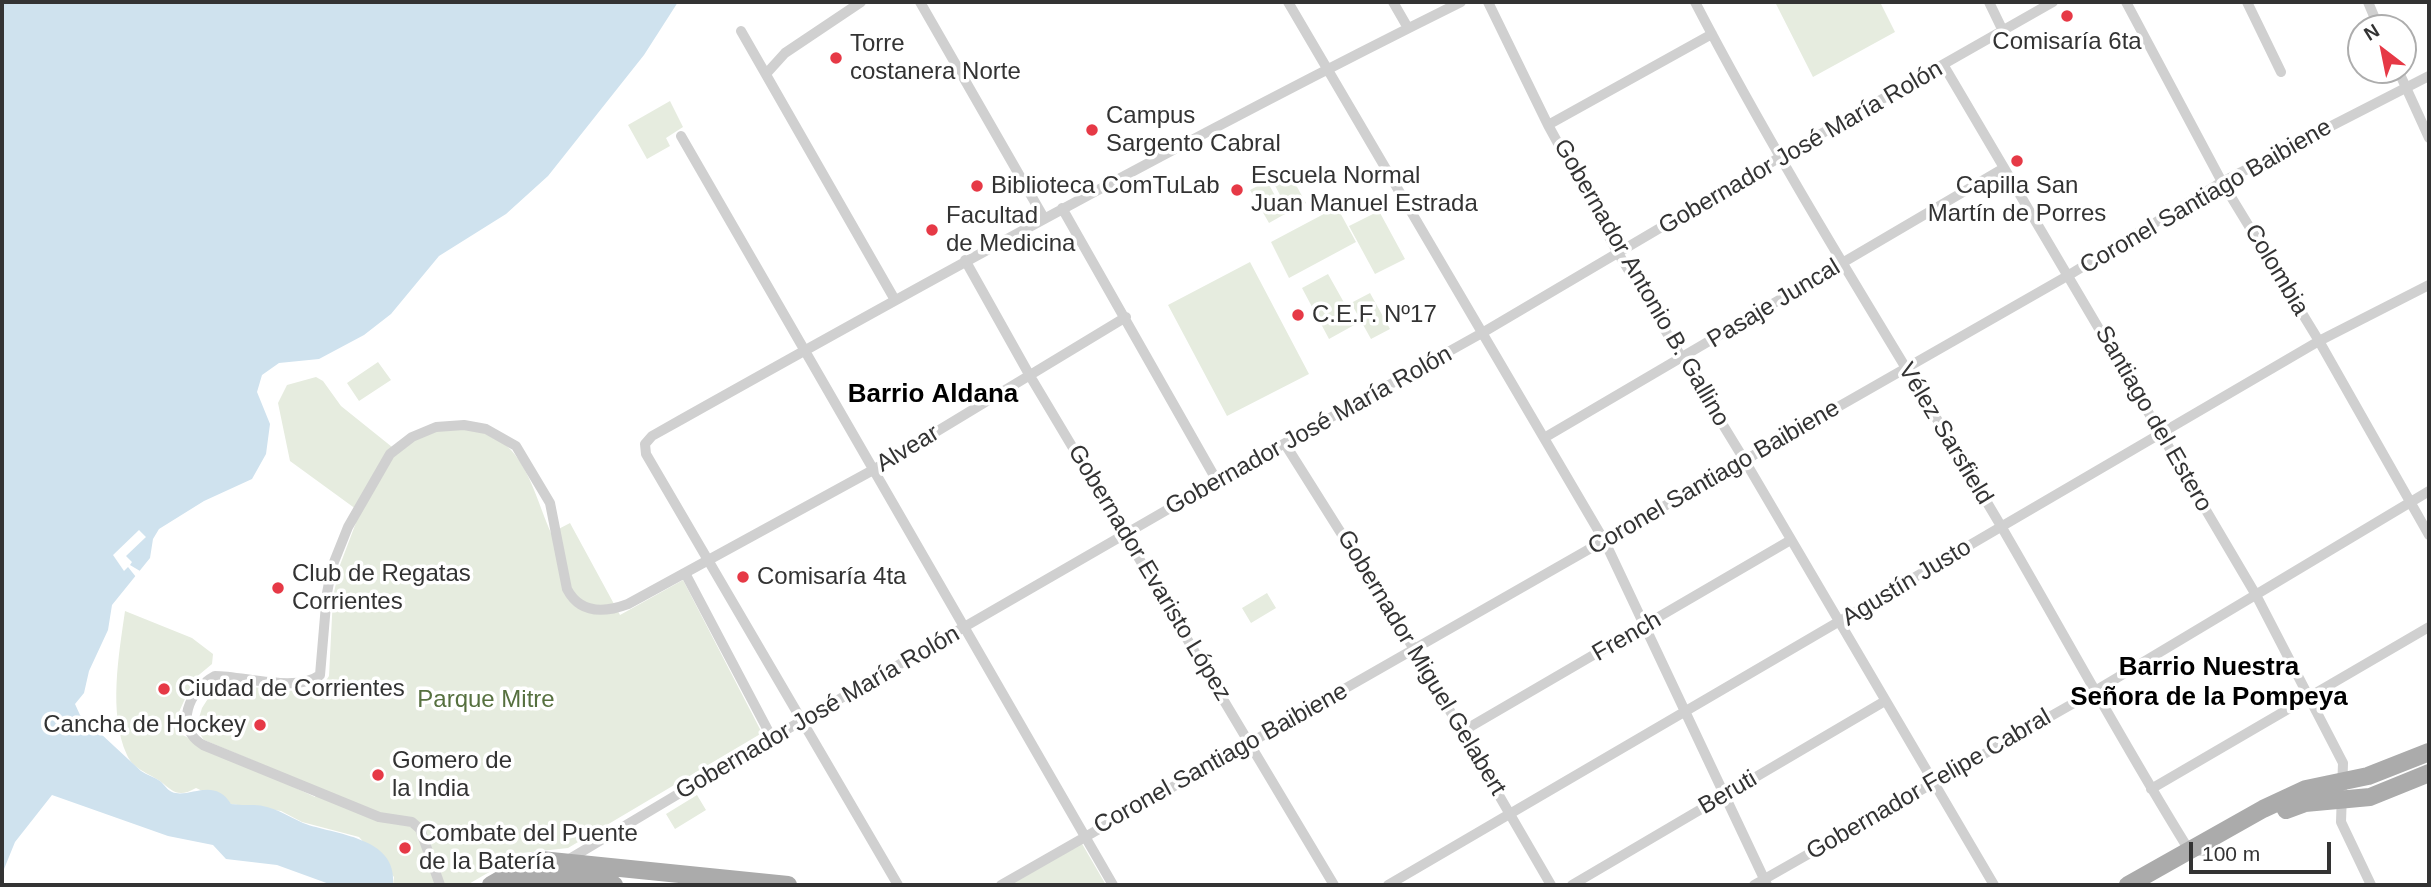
<!DOCTYPE html>
<meta charset="utf-8">
<style>
body{margin:0}
#map{position:relative;width:2431px;height:887px;overflow:hidden;background:#fff;font-family:Helvetica,sans-serif}
canvas{display:block}
.frame{position:absolute;inset:0;border:4px solid #333;pointer-events:none}
.north{position:absolute;left:2347px;top:14px;width:70px;height:70px;box-sizing:border-box;background:#fff;border:2px solid #adadad;border-radius:50%;rotate:328deg;font-size:19px;font-weight:700;line-height:28px;text-align:center;color:#333}
.north::after{content:'';display:block;margin:auto;width:24px;height:32px;background:#e63946;clip-path:polygon(50% 0,100% 100%,50% 72%,0 100%)}
.scale{position:absolute;left:2189px;top:842px;width:142px;height:32px;box-sizing:border-box;border:4px solid #333;border-top:0;padding-left:9px;font-size:21px;line-height:24px;white-space:nowrap;color:#333;-webkit-text-stroke:5px #fff;paint-order:stroke}
</style>
<div id="map">
<canvas width="2431" height="887"></canvas>
<div class="frame"></div>
<div class="north">N</div>
<div class="scale">100 m</div>
</div>
<script>
const c = document.querySelector('canvas').getContext('2d');
c.lineJoin = 'round';
function fill(path, color) {
  c.fillStyle = color;
  c.fill(path, 'evenodd');
}
function strokePath(path, color, width, dash) {
  c.strokeStyle = color;
  c.lineWidth = width;
  c.lineCap = dash ? 'butt' : 'round';
  c.setLineDash(dash || []);
  c.stroke(path);
}
function drawText(font, color, halo, rows, align = 'center') {
  c.font = font + ' Helvetica,sans-serif';
  c.lineWidth = 7;
  c.setLineDash([]);
  c.textBaseline = 'middle';
  c.strokeStyle = halo;
  c.fillStyle = color;
  for (const [text, x, y, turn = 0] of rows) {
    c.save();
    c.translate(x, y);
    c.rotate((+turn || 0) * Math.PI / 180);
    c.textAlign = isNaN(turn) ? turn : align;
    if (halo) c.strokeText(text, 0, 0);
    c.fillText(text, 0, 0);
    c.restore();
  }
}
fill(new Path2D(`
 M1775 2H1880L1895 32 1813 77Z
 M670 101 683 127 666 138 670 146 647 159 628 125Z
 M1287 169 1306 203 1289 212 1271 178Z
 M1267 181 1285 214 1269 223 1250 190Z
 M1337 207 1356 242 1289 278 1271 242Z
 M1379 211 1405 259 1375 274 1349 226Z
 M1250 262 1309 374 1227 416 1168 305Z
 M1328 274 1356 324 1329 339 1302 288Z
 M1370 293 1390 329 1371 339 1351 303Z
 M378 362 391 380 359 401 347 383Z
 M316 377 323 381 341 406 397 451C430 426 480 415 511 450 531 472 539 506 551 533L570 523 620 615 683 580 762 733 568 848 522 853 467 885H393L394 877 359 837 302 822 281 811 231 804 196 788C178 798 174 792 160 781 148 773 133 769 127 755 108 713 119 654 125 611L192 638 213 654 212 664 194 679 174 723 176 732 315 797 319 788 204 740 196 728 202 708 216 686C245 680 313 706 329 676L333 597 340 565 360 512 290 461 278 403 287 385Z
 M1267 593 1276 608 1251 623 1242 608Z
 M697 795 706 810 675 829 666 814Z
 M1081 842 1106 885H1008Z`), '#e6ecdf');
fill(new Path2D(`
 M2 2H678L644 55 548 176 506 214 439 256 391 314 364 335 319 359 279 363 262 375 257 392 270 424 266 454 252 479 204 501 159 529 153 539 150 558 112 605 108 630 89 671 84 693 75 704 80 715C101 733 120 752 141 771 147 775 154 777 160 781 165 785 167 790 172 792 189 799 214 776 231 804 239 805 245 805 252 805 270 804 288 816 303 823 334 835 398 836 393 885H332L277 865 226 859 213 845 168 836 52 795 15 842 2 874Z`), '#cfe2ee');
fill(new Path2D(`
 M139 530 146 537 126 556 132 562 130 565 140 571 136 577 128 567 124 571 113 555Z`), '#fff');
strokePath(new Path2D(`
 M920 2 1044 218
 M1288 2 1605 542 1767 885
 M1393 2 1408 28
 M1488 2 1548 125 1618 253 1745 461 1994 885
 M1695 2C1788 181 1898 352 2001 526 2064 634 2123 744 2189 850L2206 851
 M1989 2 2003 31
 M2126 2 2222 182 2319 341 2429 535
 M2247 2 2281 72
 M2368 2 2379 28
 M741 31 895 300
 M1944 66 2256 595 2343 763 2341 822 2371 885
 M2398 70 2429 138
 M766 74 785 53 861 2
 M1548 125 1712 34
 M681 136 1113 885
 M1062 208 1217 481
 M965 260 1030 376 1334 885
 M1544 438 2004 168
 M1285 444 1414 649 1551 885
 M685 573 772 738
 M1463 731 1789 541
 M2151 789 2429 627
 M566 861 772 738 1217 481 1482 333 1782 156 2053 2
 M440 885 420 829 412 822 379 817 203 745C173 727 189 690 215 676 244 676 297 693 320 675L327 593 332 567 348 527 390 454 412 437 436 427 464 425 486 429 516 446 550 503 567 589C580 614 604 613 628 604L873 470 1126 317
 M898 885 646 454 645 444 652 436C919 286 1187 138 1461 2
 M1001 885 2069 275 2222 182 2429 76
 M1388 885 2319 341 2429 285
 M1572 885 1885 701
 M1754 885 2095 691 2429 491`), '#d0d0d0', 10);
strokePath(new Path2D(`
 M2286 810 2305 803 2370 797 2429 773
 M491 885 531 862 541 860 788 885
 M516 885 542 878 614 885
 M2128 885 2263 809 2306 789 2368 776 2429 752`), '#ababab', 18);
for (const [x, y, r, color] of [
 [2067,16,7,"#e63946"],
 [836,58,7,"#e63946"],
 [1092,130,7,"#e63946"],
 [2017,161,7,"#e63946"],
 [977,186,7,"#e63946"],
 [1237,190,7,"#e63946"],
 [932,230,7,"#e63946"],
 [1298,315,7,"#e63946"],
 [743,577,7,"#e63946"],
 [278,588,7,"#e63946"],
 [164,689,7,"#e63946"],
 [260,725,7,"#e63946"],
 [378,775,7,"#e63946"],
 [405,848,7,"#e63946"]
]) {
  const dot = new Path2D();
  dot.arc(x, y, r, 0, 2 * Math.PI);
  c.fillStyle = color;
  c.fill(dot);
  strokePath(dot, '#fff', 2.5);
}
drawText('24px', '#333', '#fff', [
 ["Comisaría 6ta",2067,42,"center"],
 ["Torre",850,44],
 ["costanera Norte",850,72],
 ["Campus",1106,116],
 ["Sargento Cabral",1106,144],
 ["Escuela Normal",1251,176],
 ["Juan Manuel Estrada",1251,204],
 ["Biblioteca ComTuLab",991,186],
 ["Capilla San",2017,186,"center"],
 ["Martín de Porres",2017,214,"center"],
 ["Facultad",946,216],
 ["de Medicina",946,244],
 ["C.E.F. Nº17",1312,315],
 ["Club de Regatas",292,574],
 ["Corrientes",292,602],
 ["Comisaría 4ta",757,577],
 ["Ciudad de Corrientes",178,689],
 ["Cancha de Hockey",246,725,"right"],
 ["Gomero de",392,761],
 ["la India",392,789],
 ["Combate del Puente",419,834],
 ["de la Batería",419,862]
], 'left');
drawText('24px', '#333', '#fff', [
 ["Gobernador José María Rolón",1801,148,-30],
 ["Coronel Santiago Baibiene",2206,197,-30],
 ["Colombia",2276,270,59],
 ["Gobernador Antonio B. Gallino",1641,283,60],
 ["Pasaje Juncal",1774,304,-31],
 ["Santiago del Estero",2153,419,60],
 ["Gobernador José María Rolón",1309,431,-29],
 ["Vélez Sarsfield",1945,434,59],
 ["Alvear",908,449,-31],
 ["Coronel Santiago Baibiene",1714,478,-30],
 ["Gobernador Evaristo López",1149,573,59],
 ["Agustín Justo",1907,583,-31],
 ["French",1627,637,-30],
 ["Gobernador Miguel Gelabert",1421,663,59],
 ["Gobernador José María Rolón",818,713,-30],
 ["Coronel Santiago Baibiene",1221,759,-29],
 ["Gobernador Felipe Cabral",1929,785,-30],
 ["Beruti",1728,793,-30]
]);
drawText('24px', '#56703f', '#fff', [
 ["Parque Mitre",486,700]
]);
drawText('bold 26px', '#000', '#fff', [
 ["Barrio Aldana",933,395],
 ["Barrio Nuestra",2209,668],
 ["Señora de la Pompeya",2209,698]
]);
</script>
